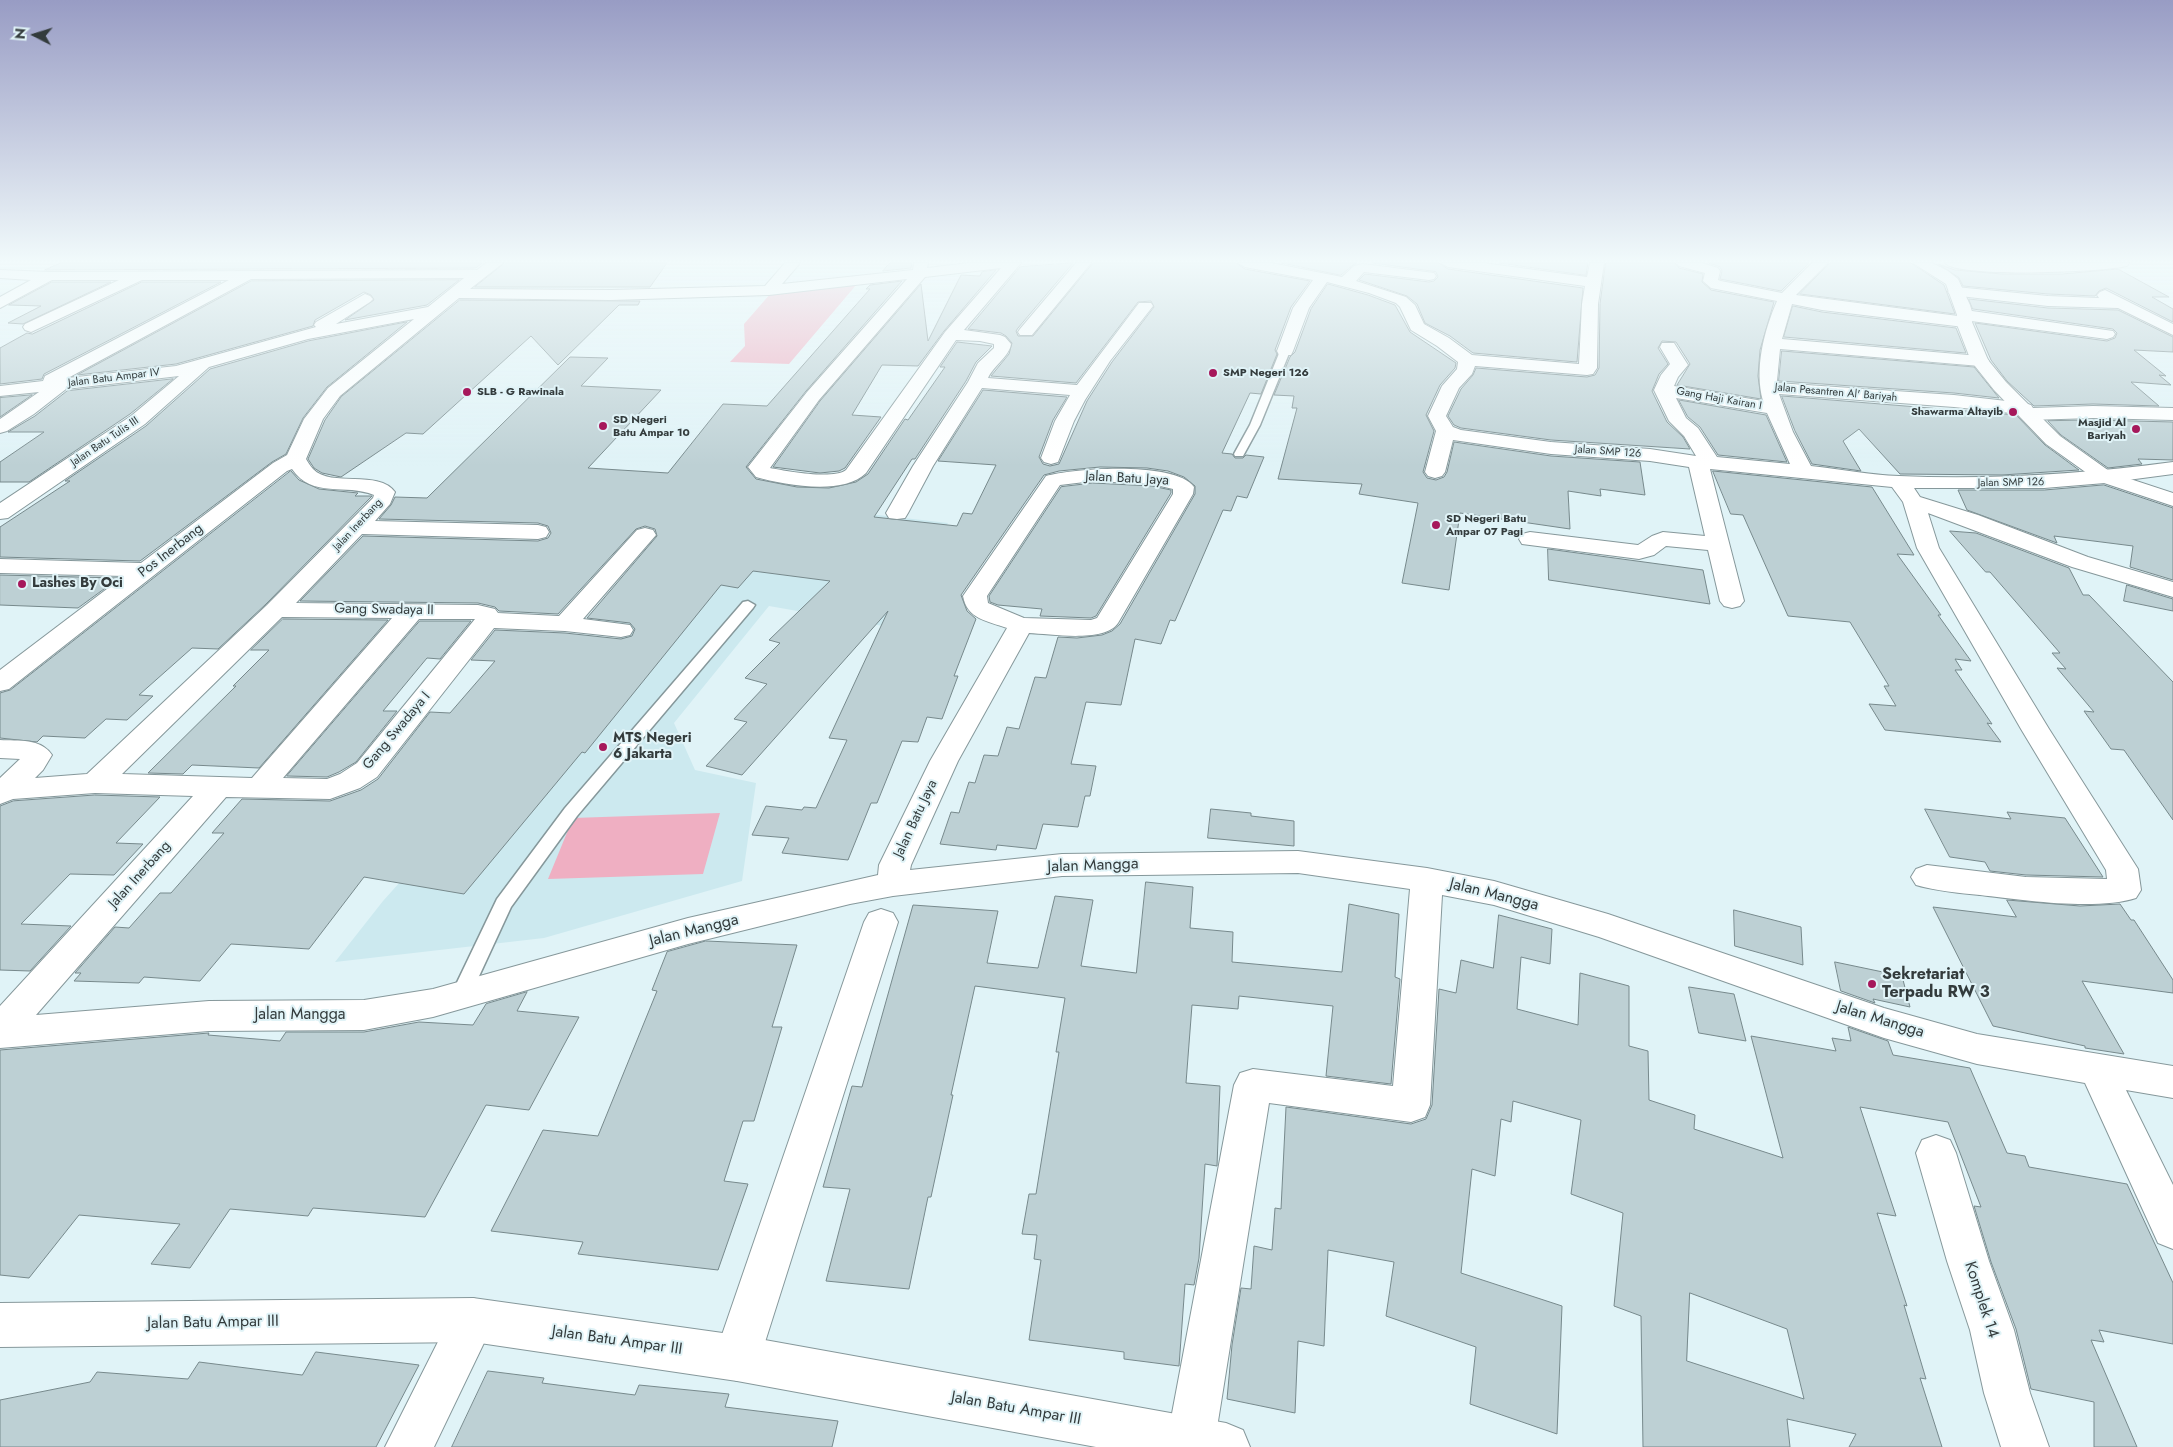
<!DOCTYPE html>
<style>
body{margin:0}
#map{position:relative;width:2173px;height:1447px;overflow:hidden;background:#e0f3f7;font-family:Jost,sans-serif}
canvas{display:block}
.north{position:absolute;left:10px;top:10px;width:50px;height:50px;-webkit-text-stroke:4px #e0f3f7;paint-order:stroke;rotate:275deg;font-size:14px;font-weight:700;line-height:20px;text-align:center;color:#333b3c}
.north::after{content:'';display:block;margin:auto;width:18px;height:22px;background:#333b3c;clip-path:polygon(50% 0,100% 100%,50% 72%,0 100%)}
</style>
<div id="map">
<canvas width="2173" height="1447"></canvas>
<div class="north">N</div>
</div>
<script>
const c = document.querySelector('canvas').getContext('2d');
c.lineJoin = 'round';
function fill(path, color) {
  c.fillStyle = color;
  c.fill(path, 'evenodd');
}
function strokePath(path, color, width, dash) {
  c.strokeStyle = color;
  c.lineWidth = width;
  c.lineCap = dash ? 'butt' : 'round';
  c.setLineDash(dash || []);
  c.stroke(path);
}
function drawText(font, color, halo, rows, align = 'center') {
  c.font = font + ' Jost,sans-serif';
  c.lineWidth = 4;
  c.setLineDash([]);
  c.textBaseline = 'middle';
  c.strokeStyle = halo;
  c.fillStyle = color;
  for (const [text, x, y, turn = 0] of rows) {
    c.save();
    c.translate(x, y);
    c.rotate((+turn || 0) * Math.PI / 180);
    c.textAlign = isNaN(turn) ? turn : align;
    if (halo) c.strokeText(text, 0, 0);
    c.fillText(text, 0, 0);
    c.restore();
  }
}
fill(new Path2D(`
 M869 514 948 523 883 626 769 606 674 723 695 770 756 783 742 881 544 938 335 962 383 901 629 627 593 622 672 537Z`), '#cce9ef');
fill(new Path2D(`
 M857 284 789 364 730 362 745 346 744 324 771 293Z
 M720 813 703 874 548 879 573 818Z`), '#efafc2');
const building = new Path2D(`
 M61 263H482L476 268 45 270Z
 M505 263H667L650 287H475Z
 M890 263H912L911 268 883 271Z
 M1073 263 1018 328 1016 331 1018 336H1033L1093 263H1236L1245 269 1310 281 1291 307 1275 350 1277 354 1261 394 1250 393 1222 453 1232 454 1235 458H1243L1246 455 1264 457 1247 498 1237 496 1231 511 1223 510 1175 621 1170 620 1161 644 1135 639 1121 705 1086 702 1071 764 1096 766 1090 796H1085L1078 827 1043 824 1036 849 997 845 996 850 940 844 951 812 959 813 969 782 975 783 984 755 998 756 1007 727 1019 729 1035 677 1046 678 1058 637 1077 638 1102 635 1112 631 1120 624 1195 494V486L1184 477 1168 471 1147 468 1100 467 1059 471 1044 475 961 595 967 611 976 619 954 676H958L942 719 927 717 918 742 902 741 877 803H871L848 860 782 853 789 838 752 835 766 806 802 810 804 807 816 808 847 740 829 738 888 611 742 775 706 766 747 722 734 719 767 684 745 678 780 643 769 640 830 581 753 571 738 588 721 585 585 753 582 752 464 894 364 877 309 949 231 944 200 981 144 977 139 983 74 981 81 973H75L115 927 129 928 160 893H171L224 833H212L242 799 330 801 361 790 378 779 430 712 450 713 495 661 471 660 495 630 565 633 621 639 632 636 635 629 630 623 587 618 657 536 655 529 645 526 636 529 558 614 499 611 495 607 478 603 300 601 363 536 538 541 548 538 551 533 548 526 538 523 379 519 391 505 395 497 427 498 570 357 608 358 581 386 661 390 588 468 668 473 723 404 767 406 870 289H866L870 285 902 281 806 391 746 467 756 479 797 487 829 488 856 482 868 474 905 419 908 420 945 367H940L957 342 992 346 976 362 966 381 915 459H912L874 517 957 526 963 513 972 514 996 465 938 461 983 390 1067 397 1053 420 1039 457 1043 464 1050 466 1059 464 1087 401 1112 362 1154 307 1151 301 1138 302 1076 383 991 376 1009 354 1012 343 1006 336 1001 333 968 329 1020 267Z
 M1282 263H1357L1353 265 1341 275Z
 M1373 263H1439L1448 269 1583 288 1577 362 1473 353 1450 336 1425 323 1417 304 1407 296 1359 280 1365 274 1429 282 1434 281 1438 277 1436 272Z
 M1500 263H1588L1586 275Z
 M1606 263H1675L1679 268 1703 274 1702 282 1711 290 1774 302 1760 350 1758 376 1761 399 1677 385 1690 364 1676 342 1662 341 1658 348 1668 364 1659 374 1652 391 1667 422 1683 437 1690 449 1551 440 1461 428 1454 425 1448 416 1461 389 1473 375 1476 368 1587 377 1595 375 1599 368 1600 304Z
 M1709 263H1809L1781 291 1720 279 1722 271 1720 267Z
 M1830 263H1911L1944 285 1955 314 1800 294Z
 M1938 264 1955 270 2002 274H2062L2118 269 2169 297H2152L2173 309V322L2106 288 2099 291 2095 296 2048 294 1963 286 1959 278Z
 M996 270 944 331 918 366 882 365 852 415 881 417 845 468 839 471 820 473 773 467 820 401 921 284 928 341 961 275 980 276 982 272Z
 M459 280 427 305 345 320 374 300 371 295 364 292 315 320 313 326 176 364 77 375 251 281Z
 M52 282H111L23 324 8 323 41 306 9 305Z
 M142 282H221L44 374 42 379 0 384V348L27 333 32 334Z
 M1328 284 1368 295 1395 305 1410 332 1456 363 1455 368 1440 385 1426 415 1434 431 1423 472 1427 478 1436 480 1444 477 1447 472 1454 442 1551 456 1640 462 1645 495 1600 489 1601 496 1568 491 1570 529 1460 513 1449 590 1402 583 1418 503 1359 494 1362 484 1278 479 1297 408H1292L1294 396 1274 395 1290 357 1295 352 1311 309Z
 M1969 299 2048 308 2118 310 2173 337V352L2134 350 2166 376 2159 375 2171 385 2131 382 2159 406 2093 404 2034 406 2007 381 1991 360 1975 323 2107 341 2115 338 2117 333 2113 329 1973 309Z
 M460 300 640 301 638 305H619L558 365 531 336 423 434 406 433 341 477 322 473 314 468 308 459 325 420 341 397Z
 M1793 306 1822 312 1956 328 1966 353 1784 337Z
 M407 322 327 387 303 418 286 454 272 462 140 561 0 557V527L70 481H65L146 426 210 369 308 341Z
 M1782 351 1974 367 1999 398 1954 393 1779 381Z
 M173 379 130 414 29 482H0V462L44 432H8L35 416 67 391Z
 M32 395 0 417V398Z
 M1782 396 2016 415 2045 445 2079 470 2002 475 1900 474 1859 429 1843 441 1861 471 1812 464 1795 431Z
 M1679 400 1766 415 1787 462 1718 455 1700 427 1688 417Z
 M2093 420 2173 422V460L2138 459 2142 464 2108 468 2061 435 2048 421Z
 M291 471 299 480 319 489 358 493 355 496H372L266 604 218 649 192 648 139 695 153 696 127 720 106 719 85 738 43 736 37 742 0 738V693L10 690Z
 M1713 471 1872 487 1914 555 1897 554 1941 615H1938L1971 661 1955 659 1962 670H1955L1992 724 1987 723 2001 742 1885 730 1869 704 1896 706 1884 686H1889L1850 622 1788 616 1743 515 1731 514Z
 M1093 483 1152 486 1171 490V493L1096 616 1091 618 1040 616 1042 609 998 605 990 602 989 596 1061 487Z
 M2104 485 2173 508V580L2130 567 2133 546 2054 536 2057 543 1967 510 1958 490H2044Z
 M1950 531 1976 533 2069 568 2083 595H2089L2173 682V820L2124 750 2111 749 2084 711 2094 712 2057 668 2066 669 2052 653H2060L1990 572H1986Z
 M1548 549 1703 570 1710 604 1549 580Z
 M0 575 119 578 78 608 0 605Z
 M2127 585 2173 599V611L2124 601Z
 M283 619 388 620 259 768 192 765 183 774 148 773 236 686H233L269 650H251Z
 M420 621H471L440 659 427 658 383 711H397L356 762 339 772 327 777 287 776Z
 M95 795 160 797 116 843 143 844 114 875 70 874 21 924 71 926 30 971 0 970V806L13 801Z
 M1211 809 1251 813V816L1294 821V846L1208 838Z
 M1925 809 2011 819 2007 812 2065 818 2103 877 2026 875 1990 871 1985 862 1950 857Z
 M1146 882 1193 887 1190 928 1233 932 1232 962 1342 972 1349 904 1399 914 1395 977 1400 979 1391 1084 1326 1076 1333 1006 1239 996 1238 1009 1192 1005 1186 1083 1220 1086 1219 1112 1217 1166 1205 1164 1199 1258 1194 1285 1185 1284 1179 1366 1124 1359V1352L1029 1340 1041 1260 1034 1259 1037 1235 1022 1234 1029 1194H1036L1059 1052H1056L1065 998 975 986 951 1095H953L931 1197H928L909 1289 826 1281 850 1189 823 1187 852 1086 862 1087 913 905 998 911 987 963 1038 968 1055 896 1093 900 1081 966 1136 973Z
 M2007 900 2080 906 2120 904 2131 920H2134L2173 980V993L2082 981 2124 1054 2085 1048V1046L1993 1026 1933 907 2016 917Z
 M1734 910 1801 927 1803 965 1735 946Z
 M1499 915 1552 929 1550 964 1521 957 1517 1009 1578 1025 1580 973 1629 986V1046L1648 1051 1649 1100 1695 1115 1694 1129 1783 1158 1751 1036 1836 1051 1832 1038 1851 1041 1848 1027 1888 1041 1893 1055 1970 1068 2007 1153 2025 1156 2029 1167 2127 1184 2173 1283V1344L2099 1330 2104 1342 2091 1340 2137 1447H2094V1402L2031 1389 2016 1329 1991 1262 1974 1206 1981 1207 1948 1122 1860 1107 1896 1216 1877 1213 1907 1306 1904 1305 1926 1379 1920 1378 1942 1447H1849L1856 1434 1787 1419 1790 1447H1643L1641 1316 1614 1306 1623 1213 1571 1194 1581 1120 1513 1101 1511 1122 1501 1119 1495 1176 1472 1169 1461 1273 1562 1306 1557 1434 1470 1404 1476 1347 1386 1316 1394 1262 1328 1250 1324 1346 1298 1341 1295 1413 1227 1399 1232 1345 1241 1288 1251 1289 1254 1246 1272 1250 1275 1208 1281 1209 1286 1107 1411 1124 1426 1119 1432 1105 1439 989 1456 993 1461 960 1493 968ZM1690 1293 1787 1329 1804 1399 1687 1361Z
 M706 941 797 945 772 1027H782L754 1121H743L724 1181 748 1184 718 1270 578 1254 583 1242 491 1231 543 1130 598 1136 657 991 652 990 667 952Z
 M1835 962 1902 976 1910 1007 1873 999 1875 1003 1841 991Z
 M1689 987 1734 994 1746 1041 1699 1033Z
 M527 992 517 1011 579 1017 529 1110 486 1105 425 1217 313 1208 308 1216 230 1209 190 1268 151 1264 180 1224 79 1215 29 1278 0 1275V1050L209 1033 208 1035 280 1041 286 1032H364L419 1022 473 1025 486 1004Z
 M316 1352 419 1365 376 1447H0V1400L90 1382 97 1372 188 1379 199 1362 302 1375Z
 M488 1371 544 1378 542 1383 635 1395 639 1385 729 1394 725 1407 838 1421 832 1447H452Z`);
fill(building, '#bdd0d4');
strokePath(building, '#77898c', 1);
const service = new Path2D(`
 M1285 348 1290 351 1260 425 1243 456H1235L1234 454 1250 425 1280 351Z
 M748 601 755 605 753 608 577 816 511 907 468 1000 461 1003 454 1000 451 995 497 899 565 808 743 602Z`);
const minor = new Path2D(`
 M486 263H503L470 289 611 290 765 286 785 263H800L782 284 913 270 914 263H928L927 268 969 263H1021L964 330 1000 335 1005 337 1011 344C1009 357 994 365 988 378L1077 385 1139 303H1151L1153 306 1110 361 1085 400 1074 421 1058 462 1051 464 1044 462 1041 458 1055 421 1070 395 982 388 933 466 908 513 905 518 897 519 889 518 886 513 913 466 968 382 978 363 994 348V344L980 341 956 340 866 473C843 496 785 485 756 477L748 467 807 392 907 279 769 295 611 300 459 298 340 396 323 419 306 459C308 462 310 466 313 469 331 488 379 469 395 492L390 504 375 521 538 525 546 527 549 532 546 537 538 539 362 534 296 603 478 605 495 609 498 613 559 616 637 530 645 528 653 530 656 535 583 619 630 625 633 630 630 635 621 637 565 631 494 628 377 777 360 788 330 799 226 797 36 1015 209 1001 364 1000 433 989 688 918 878 875 879 865 930 761 1007 628C987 621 967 619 963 596L1046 476C1074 468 1176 461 1194 487L1193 494 1118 623C1105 643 1051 634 1029 633L958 761 911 865 910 870 1062 854 1298 851 1427 868 1494 881 1608 914 1884 1008 1977 1034 2173 1066V1098L2126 1090 2173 1185V1249L2158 1243 2085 1083 1977 1064 1884 1038 1599 937 1494 905 1442 895 1430 1105 1425 1117 1411 1122 1269 1103 1215 1440 1212 1447H1170L1167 1440 1234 1085 1240 1073 1253 1069 1393 1086 1410 889 1298 873 1062 876 893 896 850 904 688 944 433 1017 364 1030 209 1031 0 1048V1006L193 796 95 793 13 799 0 804V778L20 759 0 758V740C18 741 41 738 52 755L43 770 35 778 87 774 267 605 373 498 374 495C346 483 312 499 292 469L287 471 9 689 0 691V670L124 576 0 573V559L141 563 273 463 287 455 304 419 328 388 414 319 308 339 209 367 145 424 8 518 0 519V503L131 416 179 376 66 389 34 414 7 431 0 433V419L39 392 0 396V386L43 381 45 376 229 280H142L31 332 25 330 23 327 25 324 119 280H52L0 308V297L31 280 0 278V270L49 272 477 270ZM1001 268 945 332 846 470C833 480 786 471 770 468L819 400 925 277ZM464 278 428 307 336 324 370 302 373 299 370 296 365 294 316 322 314 325 316 327 176 366 68 378 251 279ZM1093 481 1152 484 1173 489V494L1097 618 1091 620 1024 618 988 603 987 596 1060 485ZM282 617 392 618 252 778 122 774ZM419 619H475L357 763 340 774 327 779 283 778Z
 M1076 263H1091L1032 335H1020L1018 332 1020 329Z
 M1238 263H1271L1342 277 1354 266 1363 264 1434 273 1436 276 1434 279 1429 280 1364 272 1356 281 1406 297 1415 305 1424 324 1449 338 1472 355 1579 364 1582 304 1585 286 1448 267 1441 263H1483L1587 277 1590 263H1604L1598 304 1597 368 1593 374 1587 375 1475 366 1472 374 1459 388 1446 416 1453 427 1461 430 1551 442 1650 449 1696 456 1684 436 1669 421 1654 390 1661 375 1670 364 1660 347 1662 343H1674L1688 365 1678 377 1674 386 1763 401C1754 369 1764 331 1777 301L1711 288 1703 281 1705 273 1679 266 1677 263H1702L1718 268 1720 271 1718 280 1721 281 1782 293 1812 263H1828L1796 295 1958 316 1959 312 1965 310 2113 331 2115 334 2113 337 2107 339 1971 321 1970 325 1964 327 1822 310 1792 304 1782 339 1980 356 1986 357 1989 361 1986 365 1980 366 1780 349 1777 381V383L1954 395 2024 403 2031 405 2033 408 2093 406 2173 408V420L2093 418 2029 420 2022 418 2020 414 1954 407 1779 394 1793 432 1811 466C1840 469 1870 475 1899 476 1991 480 2082 474 2173 462V474L2105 483 2044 488H1914L1920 497 1978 515 2088 557 2173 582V597L2072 567 1928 513 1939 548 2049 729 2138 869 2141 890 2136 898C2096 911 2023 900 1980 895 1959 893 1936 891 1916 885L1911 877 1916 869 1927 865 2026 877 2107 879 2106 870 2021 729 1917 548 1903 502 1892 487 1710 469 1744 601 1740 606 1732 608 1724 606 1720 601 1708 550 1666 546 1654 555 1639 559 1522 544 1519 539 1522 534 1530 532 1638 545 1652 536 1663 532 1705 536 1689 467 1650 461 1551 454 1453 440 1445 472 1442 476 1435 478 1428 476 1425 472 1436 431 1428 416 1442 386 1457 369 1458 362 1437 346 1411 330 1400 307 1396 303 1369 293 1327 282 1309 308 1293 351 1291 355H1279L1277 351 1293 308 1313 280 1245 267ZM1676 398 1767 413 1790 464 1717 457 1698 428 1686 418Z
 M1945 263H2129L2127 266C2103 272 1958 278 1945 263Z
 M1956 287 2048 296 2099 298 2097 295 2100 292 2105 290 2173 324V335L2118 308 2048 306 1951 295 1948 292 1951 289Z
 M881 909 893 913 898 922 760 1358 753 1374 737 1381 721 1374 714 1358 864 922 869 913Z
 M1936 1135 1950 1140 1956 1153 1989 1261 2014 1330 2030 1393 2049 1447H2001L1984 1393 1970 1330 1947 1261 1916 1153 1922 1140Z
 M473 1298 489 1304 495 1320 434 1447H385L457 1304Z`);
const tertiary = new Path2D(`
 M1913 263H1932L1948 271 1958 279 1970 305 1973 315 1972 322 1988 360 2006 382 2060 436 2112 473 2173 493V506L2098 481 2046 444 1994 390 1971 361 1956 322 1957 315 1946 284Z
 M473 1298 737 1335 1226 1423 1243 1430 1250 1447H1096L737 1381 473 1342 0 1347V1303Z`);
strokePath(service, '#86989b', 3);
strokePath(minor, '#86989b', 2);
strokePath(tertiary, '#86989b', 2);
fill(service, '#fff');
fill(minor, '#fff');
fill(tertiary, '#fff');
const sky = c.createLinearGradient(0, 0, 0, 466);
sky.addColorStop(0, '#989cc4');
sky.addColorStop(0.56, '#f1fafb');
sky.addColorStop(1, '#f1fafb00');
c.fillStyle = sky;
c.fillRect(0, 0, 2173, 466);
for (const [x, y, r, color] of [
 [1213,373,5,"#a6185b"],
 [467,392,5,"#a6185b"],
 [2013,412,5,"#a6185b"],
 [603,426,5,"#a6185b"],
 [2136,429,5,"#a6185b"],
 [1436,525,5,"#a6185b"],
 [22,584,5,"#a6185b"],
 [603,747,5,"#a6185b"],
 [1872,984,5,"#a6185b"]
]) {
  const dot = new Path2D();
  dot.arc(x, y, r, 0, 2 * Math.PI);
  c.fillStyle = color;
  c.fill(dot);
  strokePath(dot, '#e0f3f7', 2);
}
drawText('bold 11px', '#333b3c', '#e0f3f7', [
 ["SMP Negeri 126",1223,373],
 ["SLB - G Rawinala",477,392],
 ["Shawarma Altayib",2003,412,"right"],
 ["SD Negeri",613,420],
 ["Batu Ampar 10",613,433],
 ["Masjid Al",2126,423,"right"],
 ["Bariyah",2126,436,"right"],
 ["SD Negeri Batu",1446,519],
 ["Ampar 07 Pagi",1446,532]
], 'left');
drawText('11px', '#333b3c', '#e0f3f7', [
 ["Jalan Batu Ampar IV",114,378,-7],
 ["Jalan Pesantren Al' Bariyah",1836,393,5],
 ["Gang Haji Kairan I",1719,399,10],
 ["Jalan Batu Tulis III",105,442,-34],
 ["Jalan SMP 126",1608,452,4],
 ["Jalan SMP 126",2011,483,-1],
 ["Jalan Inerbang",358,525,-47]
]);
drawText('14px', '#333b3c', '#e0f3f7', [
 ["Jalan Batu Jaya",1127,479,3],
 ["Pos Inerbang",171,551,-38],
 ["Gang Swadaya II",384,610,1],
 ["Gang Swadaya I",397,731,-50],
 ["Jalan Batu Jaya",916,819,-65],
 ["Jalan Inerbang",140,875,-48]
]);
drawText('bold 14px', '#333b3c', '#e0f3f7', [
 ["Lashes By Oci",32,584],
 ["MTS Negeri",613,739],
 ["6 Jakarta",613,755]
], 'left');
drawText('16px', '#333b3c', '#e0f3f7', [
 ["Jalan Mangga",1093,866,-2],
 ["Jalan Mangga",1494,895,14],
 ["Jalan Mangga",694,931,-14],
 ["Jalan Mangga",300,1015],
 ["Jalan Mangga",1880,1020,17],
 ["Komplek 14",1981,1300,72],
 ["Jalan Batu Ampar III",213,1323,-1],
 ["Jalan Batu Ampar III",617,1341,8],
 ["Jalan Batu Ampar III",1016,1409,10]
]);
drawText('bold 16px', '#333b3c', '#e0f3f7', [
 ["Sekretariat",1882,975],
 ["Terpadu RW 3",1882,993]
], 'left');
</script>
